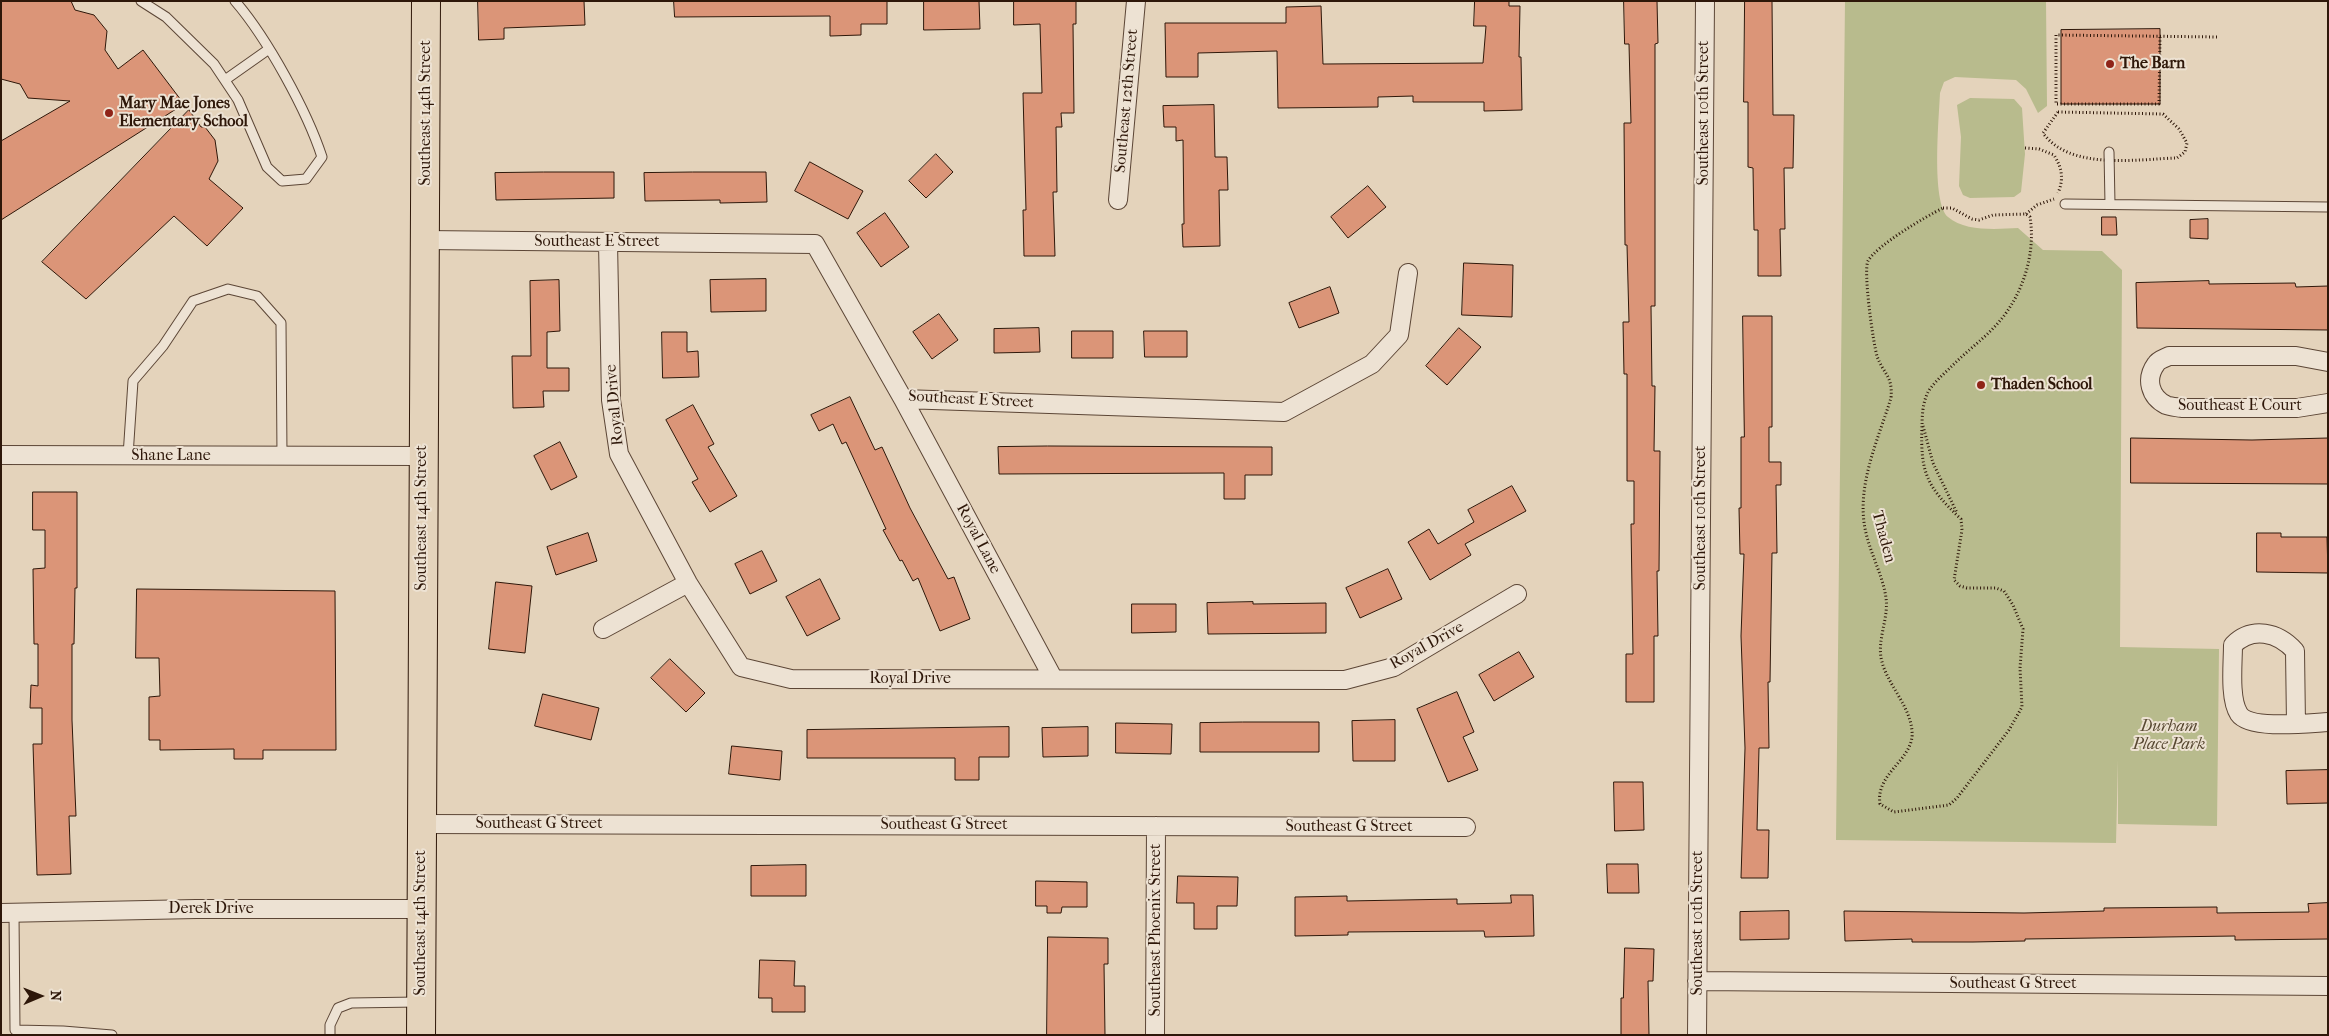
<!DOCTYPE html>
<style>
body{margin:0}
#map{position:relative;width:2329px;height:1036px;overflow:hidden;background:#e4d3bb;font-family:"IM FELL French Canon",serif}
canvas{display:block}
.frame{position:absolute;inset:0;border:2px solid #2e1709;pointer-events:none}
.north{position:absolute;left:15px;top:971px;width:50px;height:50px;-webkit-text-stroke:4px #ede2d3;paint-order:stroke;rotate:89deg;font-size:14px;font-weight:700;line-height:20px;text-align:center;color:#2e1709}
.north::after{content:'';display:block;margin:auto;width:18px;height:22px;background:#2e1709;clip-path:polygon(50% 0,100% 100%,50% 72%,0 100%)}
</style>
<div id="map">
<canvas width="2329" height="1036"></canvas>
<div class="frame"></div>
<div class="north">N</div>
</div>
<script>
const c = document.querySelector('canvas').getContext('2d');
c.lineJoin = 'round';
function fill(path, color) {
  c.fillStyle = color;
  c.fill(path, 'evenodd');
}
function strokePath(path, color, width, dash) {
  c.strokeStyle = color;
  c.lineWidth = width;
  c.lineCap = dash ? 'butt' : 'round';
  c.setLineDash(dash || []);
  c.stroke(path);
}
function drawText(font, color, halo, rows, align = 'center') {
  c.font = font + ' "IM FELL French Canon",serif';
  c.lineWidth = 4;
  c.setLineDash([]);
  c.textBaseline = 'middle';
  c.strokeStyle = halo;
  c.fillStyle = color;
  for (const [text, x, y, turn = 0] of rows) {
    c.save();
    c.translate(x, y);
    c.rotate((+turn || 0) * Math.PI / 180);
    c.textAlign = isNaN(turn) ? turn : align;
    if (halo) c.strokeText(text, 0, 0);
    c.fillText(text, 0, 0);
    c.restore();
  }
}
fill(new Path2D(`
 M1845 1H2046L2047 106 2038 113 2026 89 2016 80 1955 77 1944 82 1940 93C1939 118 1931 202 1948 217 1965 232 1998 229 2018 228L2043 250 2102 251 2122 270 2120 647 2219 649 2217 826 2118 824V760L2116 843 1836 840Z
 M1970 98 2014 99 2022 108 2024 139 2025 154 2021 192 2014 197 1970 198 1963 195 1959 186 1961 137 1957 105Z`), '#b8bb8d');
const building = new Path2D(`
 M1 1H71L75 10 94 15 107 31 105 50 118 69 143 50 184 104 1 220V141L70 101 28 98 20 84 1 79Z
 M478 1H584L585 25 504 28V39L479 40Z
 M674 1H887V24H861V35L830 36V16L675 17Z
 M924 1H979L980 29 924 30Z
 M1014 1H1076V24H1073L1074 113H1061L1062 127H1056L1057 192H1053L1055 256H1024L1023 210H1026L1023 93H1042L1040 24 1014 25Z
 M1475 1H1509V6H1520L1519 57H1521L1522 110 1484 111V102H1413V96L1378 97V107L1278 108 1277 51 1198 53V77H1166L1165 23H1286V7L1321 6 1323 64 1483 63 1486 26H1474Z
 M1624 1H1657L1658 43 1655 44V306H1651L1652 386H1655L1654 451H1660L1659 571H1657L1658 636H1654V702H1626V654H1633L1631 524H1634V481H1627V374H1624L1623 322H1629L1627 245H1625L1624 123H1631L1629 44H1625Z
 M1745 1H1772L1773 115H1794L1793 168H1784L1785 229H1780L1781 276H1758V230H1754L1753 168 1748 167V102H1744Z
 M2160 29V104H2061V30Z
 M1214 105 1215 157H1227L1228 190H1219L1220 246 1183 247 1182 224H1184L1183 140 1176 141V127H1164L1163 106Z
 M189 110 201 127H205L215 140 218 161 209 179 243 208 207 246 174 216 86 299 42 262Z
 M936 154 953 172 926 198 909 181Z
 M810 162 863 191 848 219 795 191Z
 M544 172H614V198L496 200 495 173Z
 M693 172H766L767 202 720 203V200L645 201 644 173Z
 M1368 186 1386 207 1348 238 1331 217Z
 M885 213 909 247 881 267 857 233Z
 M2102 217H2116L2117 235H2102Z
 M2208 219V239L2190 238V220Z
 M1464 263 1513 265 1512 317 1462 315Z
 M766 279V311L711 312 710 280Z
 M559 280 560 331 547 332V368H569V391H543L544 407 513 408 512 356H531L530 281Z
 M2209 281V284L2295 283 2296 287 2328 286V330L2137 328 2136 283Z
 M1330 287 1339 313 1299 328 1289 303Z
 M939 314 958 340 932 359 913 332Z
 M1743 316H1772V427H1769V462H1781V485H1776L1777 553H1772L1770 682H1768L1769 748H1759L1757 830H1769L1768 878H1741L1745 748 1741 636 1744 554H1740L1739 508H1741V437H1744Z
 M1039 328 1040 352 994 353V329Z
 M1459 328 1481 347 1447 385 1426 366Z
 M1072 331H1113V358H1072Z
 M1144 331H1187V357H1145Z
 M662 332H687V352L698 351 699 377 663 378Z
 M850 397 875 450 882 447 910 508 948 579 954 577 970 619 940 631 918 578 913 581 902 560 900 561 883 530 886 529 846 442 842 444 833 424 819 431 811 415Z
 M693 405 714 444 708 447 737 496 710 512 692 482 698 479 666 420Z
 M2131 438 2252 440 2328 438V484L2131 483Z
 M560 442 577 477 551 490 534 456Z
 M1048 446 1272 447V475H1245V499H1224V473L999 474 998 447Z
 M1512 486 1526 511 1465 544 1471 555 1430 580 1408 542 1429 529 1438 544 1474 522 1468 510Z
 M33 492H77V588H75L74 644H72V720L76 816H69L71 874 37 875 33 744H42V708H30L31 685 38 686V644H34L33 569 45 568V530H33Z
 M588 533 597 561 556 575 547 547Z
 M2257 533H2281V537H2327L2328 573 2257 572Z
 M762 551 777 581 750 594 735 564Z
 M1388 569 1402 599 1360 618 1346 588Z
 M820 579 840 619 807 636 786 597Z
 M496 582 532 586 525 653 489 649Z
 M137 589 335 591 336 750H263V759H234V749L160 750V740H149V697L160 696 159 658H136Z
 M1253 602V604L1326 603V633L1208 634 1207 603Z
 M1132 604H1176V632L1132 633Z
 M1519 652 1534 677 1494 701 1479 675Z
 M670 659 705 693 686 712 651 678Z
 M1457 692 1474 732 1463 737 1478 770 1448 782 1417 709Z
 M543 694 599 708 591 740 535 726Z
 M1395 720V761H1353L1352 721Z
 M1243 722H1319V752H1200V723Z
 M1116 723 1172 724 1171 754 1116 753Z
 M1009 727V757H979V780H955V758H807V730Z
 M1088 727V756L1043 757 1042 728Z
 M732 746 782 751 780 780 729 774Z
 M2328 770V803L2287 804 2286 771Z
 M1614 782H1643L1644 830 1615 831Z
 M1607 864H1638L1639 893H1608Z
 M806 865V896H751V866Z
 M1178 876 1238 877 1237 906H1217V929H1194V903H1177Z
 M1036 881 1087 882V907H1062L1061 913H1047V906H1036Z
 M1511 895H1533L1534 936 1485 937 1484 931 1348 932V935L1295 936V897L1347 896V901L1457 899V904L1511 903Z
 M2328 903V939L2235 940V936L2025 939V941L1973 942H1912V939L1845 941 1844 911 2024 913 2104 911V908L2217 907V913L2309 912 2308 904Z
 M1789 911V939L1740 940V912Z
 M1048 937 1108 938V964H1104L1105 1035H1047Z
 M1625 948 1654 949 1653 981H1648L1649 1035H1621V998H1623Z
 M760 960 795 961 794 986H805V1012H772V998H759Z`);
fill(building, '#db9578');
strokePath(building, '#2e1709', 1);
const lane = new Path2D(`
 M141 1 166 17 214 64 238 100 267 167 282 181 306 179 322 157C307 111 267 38 235 1
 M225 80 269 49
 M2109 152 2110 204
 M2065 204 2328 207
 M128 456 133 381 163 346 193 301 228 289 257 296 281 323 282 456
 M14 913 15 1030 63 1031 112 1035
 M330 1035V1025L338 1008 351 1003 418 1002`);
const street = new Path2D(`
 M1118 200 1136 1
 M425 240 815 244 903 399 1284 412 1372 364 1399 335 1408 273
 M608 242 611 400 619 454 688 583 741 667 791 679 1345 680 1394 667 1517 594
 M2328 362 2296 356H2169C2165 358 2158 360 2156 364 2145 379 2150 397 2166 405 2171 407 2177 407 2182 408H2297L2328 403
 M903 399 1053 678
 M1 455 422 456
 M603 629 688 583
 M2296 724 2295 651C2278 632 2252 626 2233 645 2233 663 2229 699 2239 714 2250 730 2309 723 2328 722
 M421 824 1466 827
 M1 913 196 909H421
 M1697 981 2328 986
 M1155 1035 1156 826
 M1697 1035 1705 1`);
const primary = new Path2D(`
 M421 1035 426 1`);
strokePath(lane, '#5c4636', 11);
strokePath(street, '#5c4636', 20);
strokePath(primary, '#2e1709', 30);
strokePath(new Path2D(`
 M2160 37 2159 104H2056V35L2218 37
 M2058 112 2163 114 2179 129 2187 143 2185 152 2177 158C2137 159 2070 171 2043 133Z
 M2025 148 2039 149 2054 155C2062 168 2064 179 2058 193
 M1943 208H1952L1972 219 1979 220 1993 215 2026 214 2030 217C2036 253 2023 295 1998 323 1985 338 1968 350 1954 364 1945 373 1934 382 1928 392 1923 402 1922 415 1922 426 1920 473 1927 487 1961 519L1962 530 1954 580 1960 586 1967 588H1996L2004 591 2013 605 2023 629 2020 668 2022 707 2009 730 1957 798 1949 805 1894 812 1880 804C1875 773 1915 759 1912 731 1910 706 1888 685 1882 662 1876 641 1889 619 1886 598 1883 576 1871 555 1866 533 1855 488 1878 440 1891 398 1893 375 1883 374 1877 356 1873 342 1863 271 1868 261 1877 245 1925 217 1943 208Z
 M2026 214 2037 205 2054 199
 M1923 426 1933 463 1957 513`), '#2e1709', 3, [1, 2.5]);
strokePath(lane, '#ede2d3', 9);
strokePath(street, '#ede2d3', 18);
strokePath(primary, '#e4d3bb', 28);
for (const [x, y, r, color] of [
 [2110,64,5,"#8f2418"],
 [109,113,5,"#8f2418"],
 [1981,385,5,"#8f2418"]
]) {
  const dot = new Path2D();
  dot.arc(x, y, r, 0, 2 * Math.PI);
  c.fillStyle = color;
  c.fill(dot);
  strokePath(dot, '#ede2d3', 2);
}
drawText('bold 16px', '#2e1709', '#ede2d3', [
 ["The Barn",2120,64],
 ["Mary Mae Jones",119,104],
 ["Elementary School",119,122],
 ["Thaden School",1991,385]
], 'left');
drawText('16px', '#2e1709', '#ede2d3', [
 ["Southeast 12th Street",1127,101,-85],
 ["Southeast 14th Street",426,113,-90],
 ["Southeast 10th Street",1704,113,-90],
 ["Southeast E Street",597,242],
 ["Southeast E Street",971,400,3],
 ["Royal Drive",615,405,-95],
 ["Southeast E Court",2240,406],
 ["Shane Lane",171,456],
 ["Southeast 14th Street",422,518,-90],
 ["Southeast 10th Street",1701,518,-90],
 ["Thaden",1883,537,75],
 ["Royal Lane",978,539,62],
 ["Royal Drive",1427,646,-29],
 ["Royal Drive",910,679],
 ["Southeast G Street",539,824],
 ["Southeast G Street",944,825],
 ["Southeast G Street",1349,827],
 ["Derek Drive",211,909],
 ["Southeast 14th Street",421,923,-90],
 ["Southeast 10th Street",1698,923,-90],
 ["Southeast Phoenix Street",1156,930,-90],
 ["Southeast G Street",2013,984]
]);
drawText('italic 16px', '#574831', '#ede2d3', [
 ["Durham",2169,727],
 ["Place Park",2169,745]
]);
</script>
